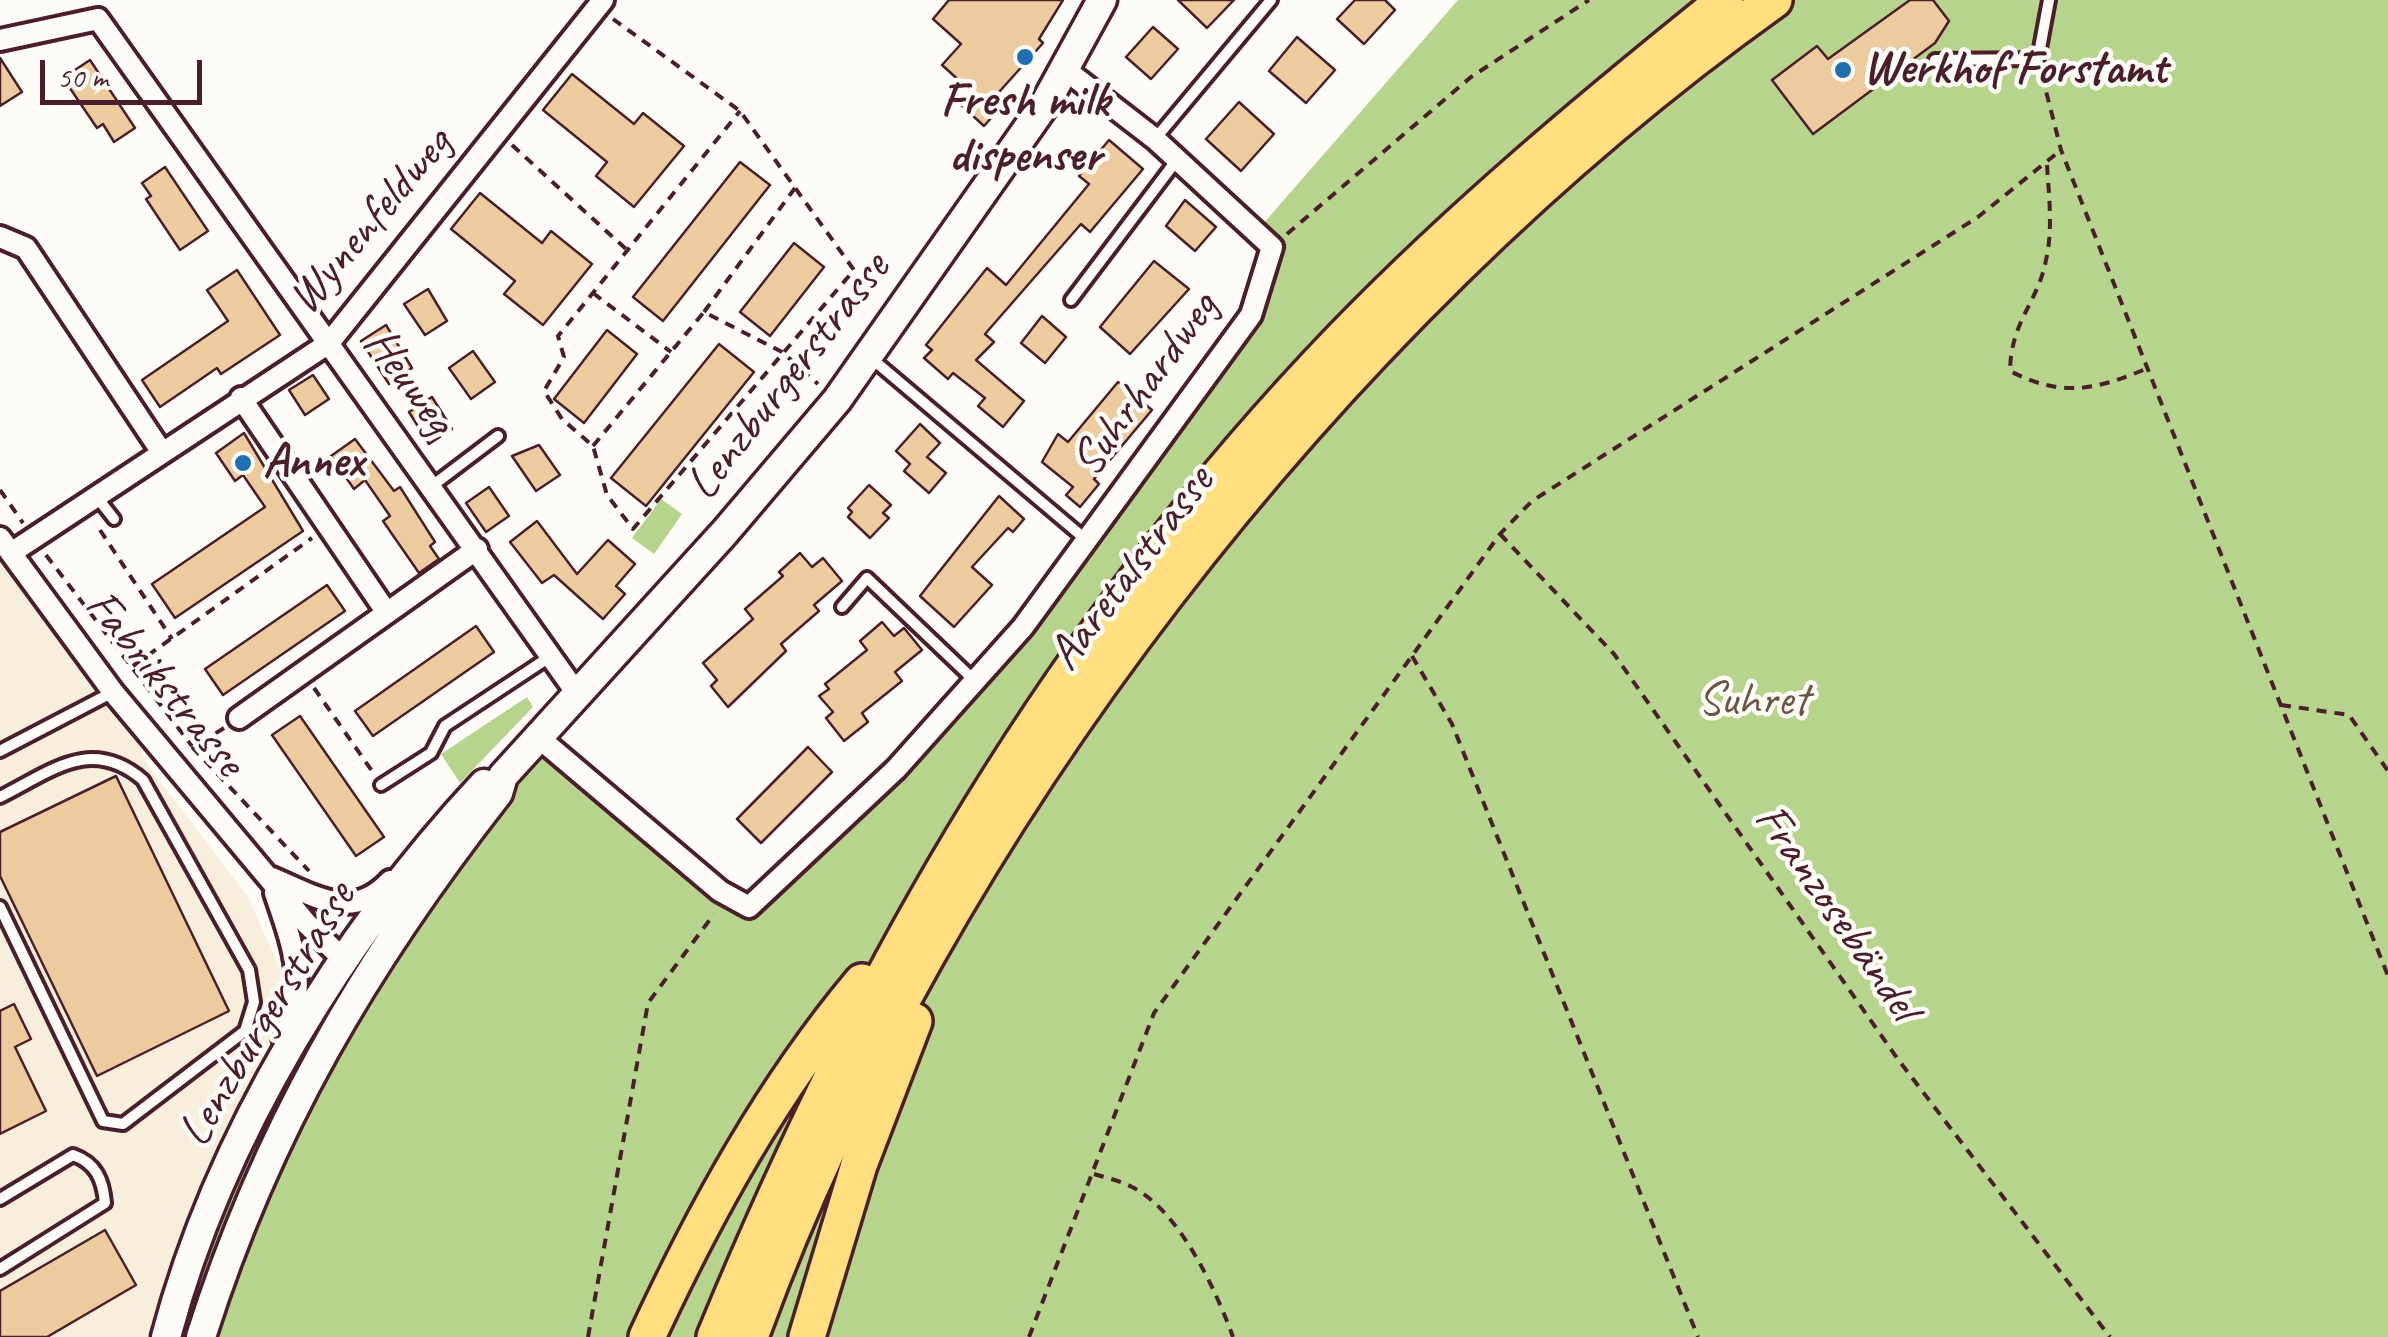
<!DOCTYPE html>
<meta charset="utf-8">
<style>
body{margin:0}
#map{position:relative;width:2388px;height:1337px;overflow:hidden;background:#fdfcf7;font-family:Caveat,sans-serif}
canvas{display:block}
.scale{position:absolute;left:40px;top:60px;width:162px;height:45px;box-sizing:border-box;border:5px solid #4a1f2b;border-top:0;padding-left:12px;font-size:30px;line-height:35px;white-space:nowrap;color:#4a1f2b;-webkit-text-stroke:8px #fdfcf7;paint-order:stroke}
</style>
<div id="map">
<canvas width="2388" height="1337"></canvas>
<div class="scale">50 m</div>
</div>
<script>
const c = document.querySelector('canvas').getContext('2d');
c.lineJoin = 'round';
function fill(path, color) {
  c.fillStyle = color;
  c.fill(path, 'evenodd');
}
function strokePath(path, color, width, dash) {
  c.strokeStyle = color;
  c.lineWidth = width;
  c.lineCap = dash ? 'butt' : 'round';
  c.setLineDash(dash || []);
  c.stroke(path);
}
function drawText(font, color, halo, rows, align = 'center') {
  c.font = font + ' Caveat,sans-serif';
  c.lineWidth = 9;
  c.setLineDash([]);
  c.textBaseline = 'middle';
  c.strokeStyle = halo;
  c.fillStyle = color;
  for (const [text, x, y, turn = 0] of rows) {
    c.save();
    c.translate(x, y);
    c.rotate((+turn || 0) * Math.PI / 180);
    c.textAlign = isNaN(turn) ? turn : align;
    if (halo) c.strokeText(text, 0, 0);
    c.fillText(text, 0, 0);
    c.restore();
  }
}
fill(new Path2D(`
 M0 538 113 692 149 767 247 895 283 975 293 1066 230 1202 183 1337H0Z`), '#f8eedc');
fill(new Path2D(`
 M1458 0H2388V1337H183C226 1178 306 1025 405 895 446 840 494 789 538 737L749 906 1023 627 1205 379 1272 247 1256 232Z
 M661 499 682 514 654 554 632 538Z
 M527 697 533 707 460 783 441 754Z`), '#b7d48c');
const building = new Path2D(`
 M949 0H1063L1039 39 1043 43 991 101 1000 108 984 126 961 105 973 93 942 65 961 44 933 19Z
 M1178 0H1234L1207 28Z
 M1355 0H1385L1395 10 1364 44 1337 19Z
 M1910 0H1933L1949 21 1935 43 1813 134 1772 80 1817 46 1828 59Z
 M1153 27 1178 49 1151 79 1126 57Z
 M1297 37 1335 70 1306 103 1269 71Z
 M0 58 22 92 0 106Z
 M90 60 135 128 114 142 103 124 97 128 63 78Z
 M572 74 634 124 643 113 684 146 634 207 596 176 607 162 543 110Z
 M1239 102 1274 134 1241 171 1206 139Z
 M1109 140 1143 169 1090 232 1081 224 985 334 994 342 976 360 1024 401 1003 427 978 406 985 398 953 373 948 379 924 358 932 350 926 345 987 268 1006 285 1089 184 1079 176Z
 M740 162 770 185 663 321 633 297Z
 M165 167 208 231 180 250 146 199 151 196 142 183Z
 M480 193 542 243 551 231 592 264 543 325 504 294 515 281 451 229Z
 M1185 200 1216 227 1195 251 1166 226Z
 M794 243 824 267 770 336 740 312Z
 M1154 261 1189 289 1130 354 1100 327Z
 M237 270 280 335 221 374 217 368 160 407 142 380 228 321 207 290Z
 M428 289 447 321 425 335 404 304Z
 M1042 316 1066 337 1045 363 1021 343Z
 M386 325 412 368 389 384 361 341Z
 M607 330 637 354 584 423 554 399Z
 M719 344 754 372 646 506 611 478Z
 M473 351 495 382 471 399 449 368Z
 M313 375 329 399 305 415 289 390Z
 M1118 382 1152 410 1094 479 1099 484 1080 507 1066 495 1073 487 1042 462 1058 434 1068 442Z
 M432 397 452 429 429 444 409 412Z
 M920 424 940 443 927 457 946 473 929 493 904 471 910 464 896 451Z
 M244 433 303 531 175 618 152 584 265 507 243 475 235 481 216 453Z
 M355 439 394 491 400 487 435 542 430 546 439 559 419 573 383 521 390 516 365 480 354 489 331 456Z
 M539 445 560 475 536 491 512 456Z
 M869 485 891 505 883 513 889 518 870 538 848 517 852 512 848 508Z
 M489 487 509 516 486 532 466 503Z
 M999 496 1024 519 1013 532 1008 528 972 567 992 585 954 627 920 596Z
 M537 521 577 574 608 540 635 564 616 586 625 594 603 619 554 575 542 583 510 542Z
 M800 553 812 567 823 558 842 581 814 605 819 611 781 644 786 651 728 707 711 686 717 680 703 663 753 619 745 609 783 576 779 572Z
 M327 585 345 611 223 695 205 669Z
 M882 622 894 636 904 628 922 650 895 672 902 681 862 713 868 722 844 741 826 718 833 712 819 696 829 689 825 684 867 650 860 641Z
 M476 626 494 652 373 736 355 711Z
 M300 716 384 837 356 856 272 735Z
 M808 747 832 772 761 843 737 819Z
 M116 776 229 1011 97 1076 0 876V832Z
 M14 1004 31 1039 15 1047 46 1111 0 1134V1011Z
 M105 1230 136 1285 47 1337H0V1291Z`);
fill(building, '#eccc9e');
strokePath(building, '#4a1f2b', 2.5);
const service = new Path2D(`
 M1935 60 2038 59 2049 0
 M1155 139 1271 0
 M1071 300 1176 161
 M871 358 1084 538
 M432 486 498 436
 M96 496 114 519
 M842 607 867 578 975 681
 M0 751 113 692
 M381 785 431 753 445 726 551 656
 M0 797C52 771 91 736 143 780L249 970 254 1002 245 1031 123 1124 103 1121 0 907
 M0 1199 73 1155C96 1163 103 1180 105 1203L0 1269`);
const minor = new Path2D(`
 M0 40 98 19 578 695
 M0 237 26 248 161 451
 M241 398 387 613
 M0 538 113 692 307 924 345 961
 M11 553 329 343 603 0
 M239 718 477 549
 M538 737 720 891 749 907 896 769 1023 627 1251 315 1272 247 1155 139 1067 71
 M272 878C315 896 352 922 390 881
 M275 893C292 943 310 988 283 1038`);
const secondary = new Path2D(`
 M166 1337C219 1136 343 935 484 784
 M201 1337C266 1131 365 963 498 793L503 776 725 532 837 400 1045 104 1102 0`);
const motorway = new Path2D(`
 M647 1337C705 1212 773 1088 862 982
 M715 1337C868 966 1062 630 1342 339 1461 216 1592 107 1725 0
 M750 1337C936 825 1331 316 1774 0
 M807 1337 859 1165 914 1021`);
strokePath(service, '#4a1f2b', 18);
strokePath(minor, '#4a1f2b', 28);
strokePath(secondary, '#4a1f2b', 35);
strokePath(motorway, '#4a1f2b', 42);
strokePath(new Path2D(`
 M613 19 740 111 854 270 633 529 607 495 593 446 562 419 544 391 564 357 558 336 740 111
 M2042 75 2061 150 2388 976
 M512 145 627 250
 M2047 165C2049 196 2053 230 2046 260 2038 303 2011 320 2010 371 2062 398 2096 390 2148 368
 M1287 234 1471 77 1589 0
 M593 293 671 352
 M704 312 795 188
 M593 446 704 312 782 352 818 384
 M0 490 23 523
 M100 530 172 639
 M1500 534 1614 654 1897 1058 2110 1337
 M46 555 192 746
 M1412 656 1452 724 1698 1337
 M133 666 312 538
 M314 688 372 771
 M2281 705 2349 715 2388 771
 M224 728 193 748 309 871
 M1094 1174C1107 1178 1121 1181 1132 1187 1179 1210 1216 1290 1233 1337
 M588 1337 648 1003 714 914
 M1029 1337 1154 1013 1500 534 1532 501 1978 217 2061 150`), '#4a1f2b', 4, [10, 8]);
strokePath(service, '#fdfcf7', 10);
strokePath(minor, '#fdfcf7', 20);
strokePath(secondary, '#fdfcf7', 28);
strokePath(motorway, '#ffdf80', 35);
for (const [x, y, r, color] of [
 [1025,57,10,"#1f6fb2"],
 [1843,70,10,"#1f6fb2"],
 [243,463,10,"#1f6fb2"]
]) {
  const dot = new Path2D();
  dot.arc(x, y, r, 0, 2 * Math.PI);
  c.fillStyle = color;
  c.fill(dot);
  strokePath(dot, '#fdfcf7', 4);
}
drawText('bold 48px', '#4a1f2b', '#fdfcf7', [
 ["Werkhof Forstamt",1863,70],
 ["Fresh milk",1025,102,"center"],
 ["dispenser",1025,157,"center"],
 ["Annex",263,463]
], 'left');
drawText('48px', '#4a1f2b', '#fdfcf7', [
 ["Wynenfeldweg",371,222,-50],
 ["Lenzburgerstrasse",789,377,-52],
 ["Heuweg",408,382,54],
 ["Suhrhardweg",1146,385,-54],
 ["Aaretalstrasse",1132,569,-53],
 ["Fabrikstrasse",164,684,51],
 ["Franzosebändel",1836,913,55],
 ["Lenzburgerstrasse",268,1015,-59]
]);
drawText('48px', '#6b5548', '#fdfcf7', [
 ["Suhret",1753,701]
]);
</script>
